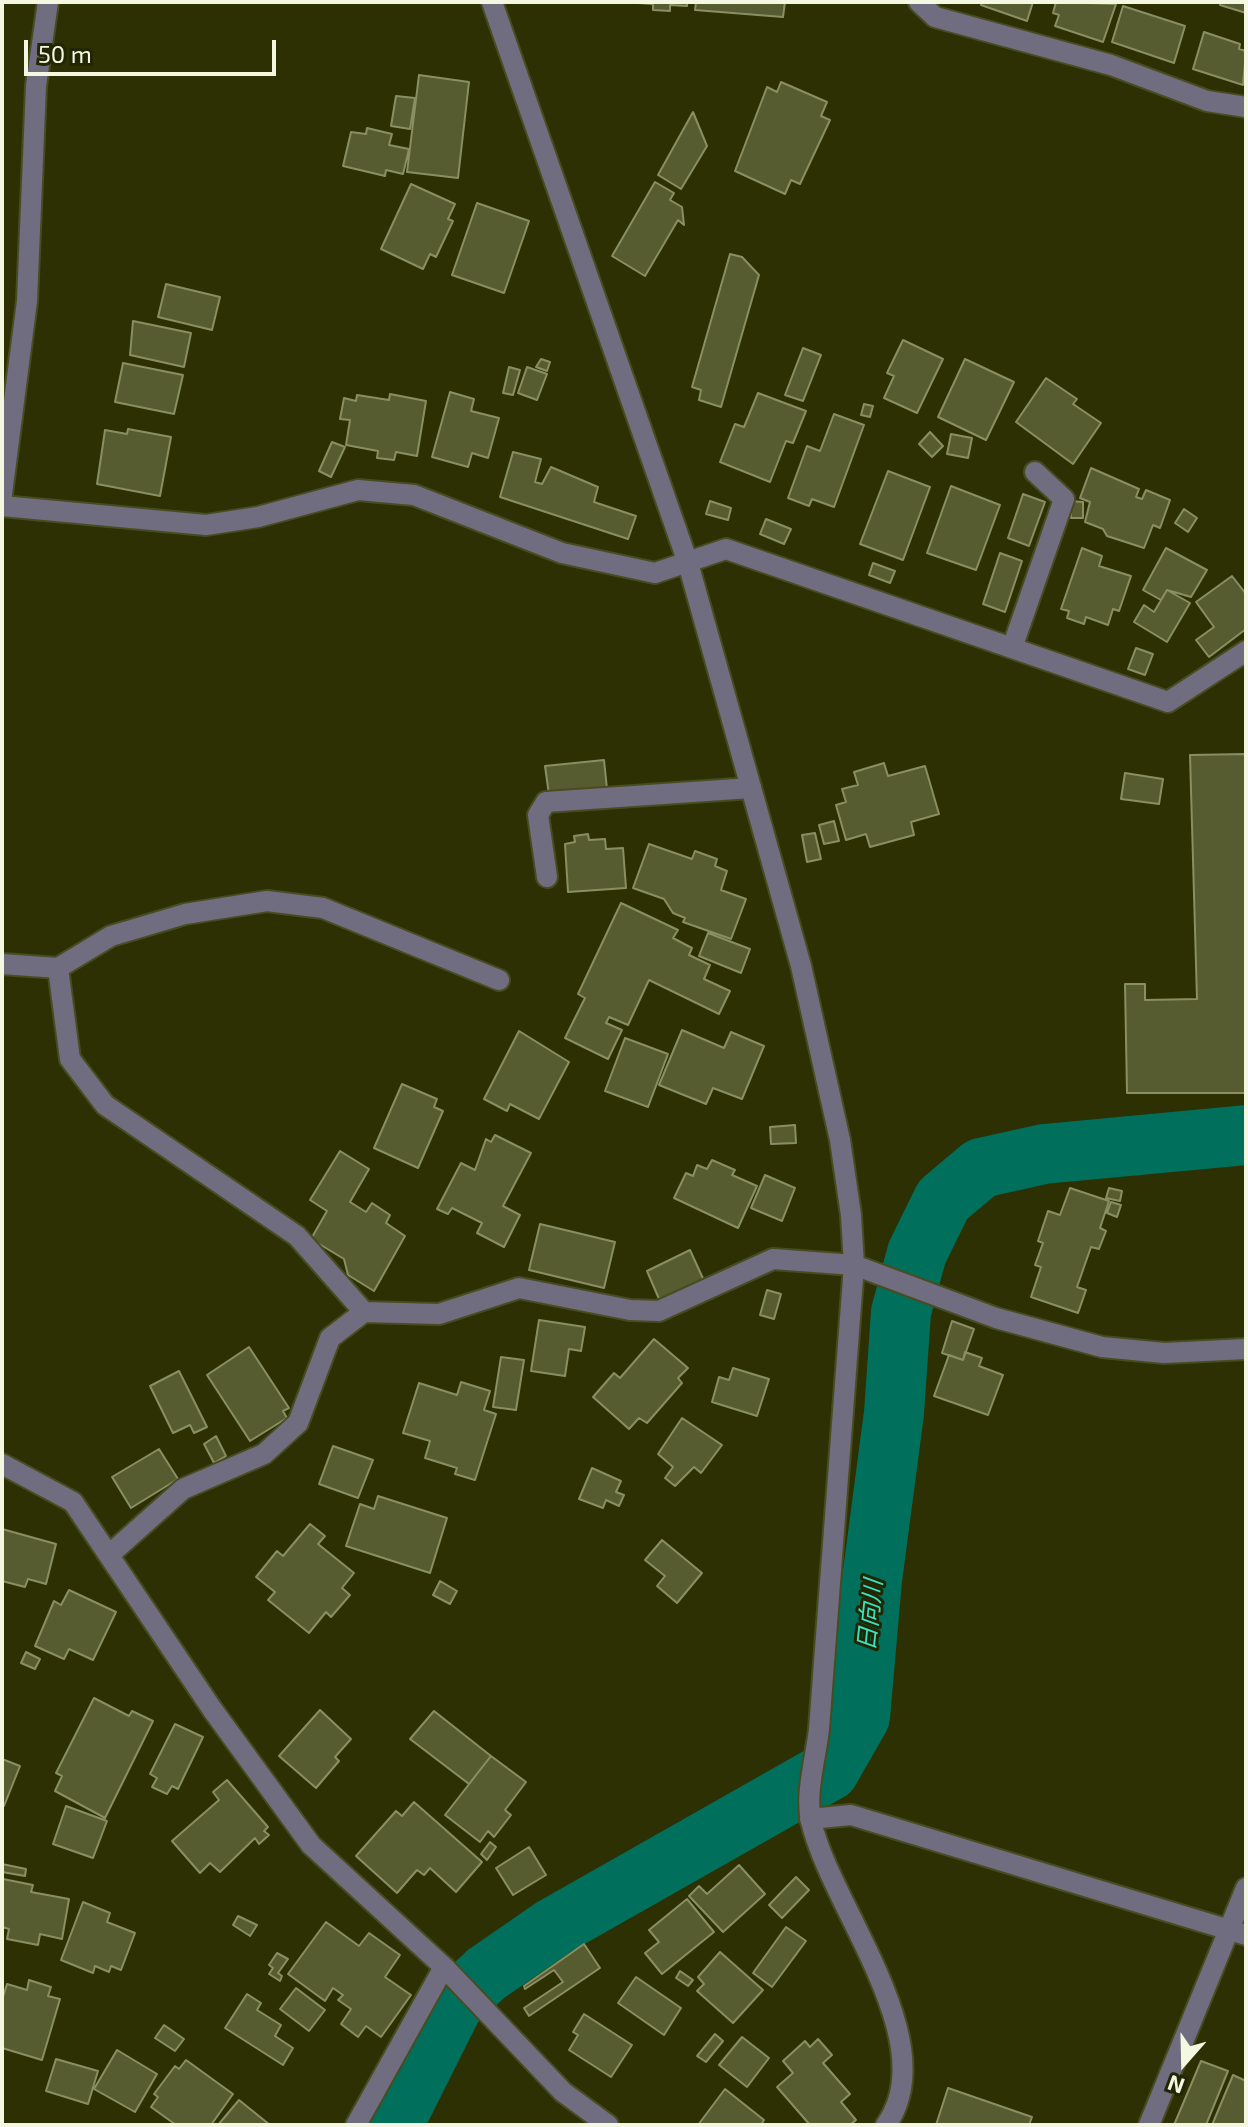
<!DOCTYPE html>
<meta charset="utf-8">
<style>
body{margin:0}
#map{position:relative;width:1248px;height:2127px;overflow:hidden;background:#2c3002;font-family:"Exo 2",sans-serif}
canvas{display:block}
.frame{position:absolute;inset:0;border:4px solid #f4f8e0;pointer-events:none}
.north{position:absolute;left:1144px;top:2023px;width:80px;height:80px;-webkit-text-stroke:6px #232604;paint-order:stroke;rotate:200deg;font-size:22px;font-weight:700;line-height:32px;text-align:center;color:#f4f8e0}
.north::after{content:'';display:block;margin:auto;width:28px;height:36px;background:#f4f8e0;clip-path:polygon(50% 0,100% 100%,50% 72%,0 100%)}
.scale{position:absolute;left:24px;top:40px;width:252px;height:36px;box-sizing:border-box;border:4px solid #f4f8e0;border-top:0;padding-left:10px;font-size:24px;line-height:28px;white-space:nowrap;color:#f4f8e0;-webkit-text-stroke:6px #232604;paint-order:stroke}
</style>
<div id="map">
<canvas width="1248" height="2127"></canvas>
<div class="frame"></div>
<div class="north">N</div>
<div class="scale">50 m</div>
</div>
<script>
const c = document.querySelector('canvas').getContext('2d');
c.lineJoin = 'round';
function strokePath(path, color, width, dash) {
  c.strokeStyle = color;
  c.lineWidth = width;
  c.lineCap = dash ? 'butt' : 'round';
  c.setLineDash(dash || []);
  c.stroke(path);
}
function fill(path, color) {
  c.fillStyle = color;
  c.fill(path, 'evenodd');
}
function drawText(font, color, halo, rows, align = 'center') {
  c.font = font + ' "Exo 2","Noto Sans JP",sans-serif';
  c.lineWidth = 6;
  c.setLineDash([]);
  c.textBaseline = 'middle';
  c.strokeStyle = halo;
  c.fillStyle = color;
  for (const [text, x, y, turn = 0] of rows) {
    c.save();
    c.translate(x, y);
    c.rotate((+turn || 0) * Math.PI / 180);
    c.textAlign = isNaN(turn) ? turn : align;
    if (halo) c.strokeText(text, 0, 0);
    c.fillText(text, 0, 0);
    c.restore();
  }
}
strokePath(new Path2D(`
 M393 2125 453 2005 486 1974 554 1927 829 1771 860 1717 872 1580 894 1413 901 1312 917 1253 943 1200 981 1168 1044 1154 1246 1135`), '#006f5b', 60);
const building = new Path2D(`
 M623 2H687V6L670 5V11L653 10V4Z
 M696 2H785L783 17 695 10Z
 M982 2H1033L1027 21 981 5Z
 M1056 2 1116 4 1103 42 1055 26 1059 15 1053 13Z
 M1221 2H1246V13L1220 5Z
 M1123 6 1185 26 1174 63 1112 42Z
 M1204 32 1240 44 1239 49 1246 51 1243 85 1193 69Z
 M419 75 469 82 458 178 407 172Z
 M781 82 827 102 821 116 830 120 800 184 791 180 785 194 735 171 767 87 777 92Z
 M396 96 415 98 410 129 391 126Z
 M693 112 707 146 681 189 658 175Z
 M367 128 392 134 389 145 409 149 403 174 386 170 385 176 343 166 351 132 366 134Z
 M655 182 674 193 670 200 682 207 684 225 678 220 645 276 612 256Z
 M411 184 455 204 448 219 453 221 436 257 430 254 423 269 381 249Z
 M477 203 529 221 504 293 452 275Z
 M730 254 742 257 759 275 721 407 699 400 701 390 692 387Z
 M166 284 220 297 212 330 158 317Z
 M133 321 191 333 184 367 130 355Z
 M903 340 943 359 917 413 884 398 894 376 887 373Z
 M803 348 821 355 803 401 785 395Z
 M541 359 550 362 547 371 536 367Z
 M965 359 1014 382 986 440 938 417Z
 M123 363 183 375 174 414 115 402Z
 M509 367 520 370 513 395 503 393Z
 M527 367 547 374 537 400 518 393Z
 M1046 378 1077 399 1073 404 1101 423 1073 464 1016 422Z
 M450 392 474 399 471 411 499 418 488 458 472 453 468 467 432 457Z
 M758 393 806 411 793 443 786 441 770 482 720 462 735 424 744 427Z
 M390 394 426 401 417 456 396 452 394 460 377 458 378 451 346 445 350 420 340 419 344 398 356 401 357 395 389 400Z
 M864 404 873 406 870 417 861 415Z
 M834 414 864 425 834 507 812 499 809 506 788 498 807 446 820 451Z
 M128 429 171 437 160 496 97 484 105 430 127 434Z
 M930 432 943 446 932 457 919 444Z
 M951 434 972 438 968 458 947 454Z
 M332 442 345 447 331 477 319 471Z
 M513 452 541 459 535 482 542 484 551 467 598 487 594 502 636 516 628 539 500 497Z
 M1091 468 1139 489 1136 497 1142 499 1146 490 1170 500 1160 528 1153 525 1144 548 1107 536 1103 529 1085 522 1090 502 1080 498Z
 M888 471 930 487 903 560 860 544Z
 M951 486 1000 505 976 570 927 553Z
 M1023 494 1045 502 1029 546 1008 538Z
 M710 501 731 508 728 520 706 514Z
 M1070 501 1083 502V518H1071Z
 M1184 509 1197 518 1188 532 1175 523Z
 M766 519 791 529 784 544 760 534Z
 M1082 548 1102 556 1099 566 1131 576 1119 611 1113 609 1108 625 1086 617 1084 624 1067 618 1069 611 1061 609Z
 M1166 548 1207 570 1191 597 1167 590 1161 600 1143 590Z
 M1000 553 1022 561 1005 612 983 604Z
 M873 563 895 571 890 583 869 575Z
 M1232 576 1246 594V629L1209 657 1196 640 1214 627 1196 602Z
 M1167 590 1190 603 1167 642 1134 622 1144 605 1154 612Z
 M1136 648 1153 654 1145 675 1128 669Z
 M1246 754V1093H1127L1125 984H1145V1000L1197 999 1190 755Z
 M604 760 607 789 549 795 545 766Z
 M884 763 888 776 925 766 939 814 911 822 914 835 870 847 866 834 846 840 836 805 846 802 842 789 858 785 854 772Z
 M1125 773 1163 779 1159 804 1121 799Z
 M834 821 839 841 824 844 819 825Z
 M815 833 821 859 807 862 802 835Z
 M588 834 589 840 605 839 606 849 623 848 626 888 568 892 565 844 575 842 574 836Z
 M649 844 692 859 695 851 717 859 715 866 727 871 721 890 746 899 731 939 683 922 685 918 673 913 664 899 633 888Z
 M621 903 678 930 673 938 692 948 689 955 710 965 704 979 730 991 719 1014 649 980 628 1025 609 1017 606 1023 622 1030 608 1059 565 1038 585 998 578 994Z
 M708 933 750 949 741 973 699 956Z
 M682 1030 724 1048 731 1032 764 1046 742 1099 713 1088 706 1104 659 1085Z
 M519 1031 569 1062 539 1119 510 1104 507 1111 484 1099Z
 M625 1038 668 1054 648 1107 605 1091Z
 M402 1084 437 1099 434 1107 443 1111 418 1168 374 1148Z
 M795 1125 796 1143 771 1144 770 1127Z
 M495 1135 531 1153 503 1206 520 1215 504 1247 477 1233 482 1223 452 1208 448 1214 437 1209 461 1163 475 1170 486 1139 491 1142Z
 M340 1151 369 1169 350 1202 366 1212 372 1203 390 1215 386 1223 405 1236 374 1291 348 1275 344 1259 311 1239 327 1211 310 1200Z
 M712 1160 735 1170 732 1175 757 1186 738 1228 674 1198 686 1173 693 1176 697 1165 707 1169Z
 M765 1175 795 1188 782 1221 751 1208Z
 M1070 1188 1109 1201 1100 1228 1106 1231 1099 1249 1091 1247 1077 1287 1086 1290 1078 1313 1031 1297 1041 1267 1035 1265 1043 1243 1038 1241 1048 1211 1060 1215Z
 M1109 1188 1122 1191 1120 1201 1106 1198Z
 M1111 1202 1121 1205 1117 1217 1107 1213Z
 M540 1224 615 1242 604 1288 529 1270Z
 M690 1250 706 1285 662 1306 647 1271Z
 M767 1290 781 1294 774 1319 760 1315Z
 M539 1320 585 1327 581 1351 569 1349 565 1376 531 1371Z
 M952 1321 974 1329 963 1360 942 1353Z
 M654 1339 688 1368 678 1378 682 1383 647 1423 639 1418 629 1429 593 1397 614 1373 620 1378Z
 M249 1347 289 1408 283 1411 287 1418 250 1441 207 1375Z
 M965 1352 982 1358 979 1366 1003 1375 988 1415 934 1396 949 1355 963 1360Z
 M501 1357 524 1360 516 1410 493 1407Z
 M733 1368 769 1379 757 1416 712 1402 719 1377 729 1380Z
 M179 1371 207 1427 194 1433 190 1425 173 1433 150 1386Z
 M461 1382 490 1391 484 1410 496 1414 475 1480 455 1474 457 1468 425 1458 430 1441 403 1433 419 1383 457 1395Z
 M682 1418 722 1445 701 1473 694 1467 675 1486 665 1478 673 1467 658 1454Z
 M216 1436 226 1456 214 1463 204 1444Z
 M333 1446 373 1460 358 1498 319 1484Z
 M159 1449 178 1479 131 1508 112 1477Z
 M592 1468 621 1481 616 1492 624 1495 619 1506 606 1500 603 1508 579 1499Z
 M378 1496 447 1518 430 1573 346 1546 360 1504 374 1509Z
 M310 1524 325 1536 318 1544 354 1573 342 1588 350 1595 331 1617 326 1612 309 1633 268 1600 275 1592 256 1577 277 1551 283 1556Z
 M2 1529 56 1544 46 1584 28 1579 25 1587 2 1581Z
 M662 1540 702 1573 677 1603 657 1586 665 1576 645 1560Z
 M440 1581 457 1591 450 1604 433 1595Z
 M69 1590 116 1612 93 1660 69 1649 64 1659 35 1646 54 1601 61 1605Z
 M26 1652 40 1659 35 1669 21 1663Z
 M94 1698 129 1716 132 1711 153 1721 105 1818 55 1791 62 1776 56 1773Z
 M320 1710 351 1739 335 1757 339 1761 316 1788 279 1756Z
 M434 1711 491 1756 469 1784 410 1739Z
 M175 1724 203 1737 178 1789 172 1786 167 1794 152 1787 157 1778 150 1774Z
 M491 1756 526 1782 505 1810 511 1815 494 1837 488 1831 480 1842 445 1815Z
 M2 1759 20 1766 4 1806 2 1805Z
 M227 1780 268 1827 264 1831 269 1835 259 1844 255 1838 220 1872 210 1863 200 1873 172 1841 219 1800 213 1792Z
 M414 1802 482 1862 456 1892 430 1868 424 1875 417 1870 397 1893 356 1856 396 1811 402 1816Z
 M66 1806 107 1821 93 1858 53 1844Z
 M490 1842 496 1847 487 1860 481 1854Z
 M529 1847 546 1875 513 1895 496 1868Z
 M2 1864 26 1869 25 1876 2 1872Z
 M739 1865 765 1894 723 1932 689 1896 699 1886 707 1894Z
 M796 1877 809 1890 782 1918 769 1905Z
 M3 1879 33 1885 31 1892 69 1899 62 1939 40 1934 38 1945 7 1939 9 1929 2 1927Z
 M687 1899 714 1932 662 1974 645 1953 659 1942 649 1930Z
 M83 1902 110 1913 107 1922 135 1933 121 1970 111 1966 109 1972 95 1966 93 1973 61 1960Z
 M238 1916 257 1925 250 1936 233 1925Z
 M326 1922 359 1946 369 1933 400 1955 385 1977 411 1995 381 2037 366 2026 358 2037 341 2024 351 2009 338 2000 343 1995 333 1988 325 2001 288 1974Z
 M786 1927 806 1941 772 1987 753 1973Z
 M584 1944 600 1968 529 2016 524 2008 563 1982 554 1970 525 1989 524 1986Z
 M720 1952 763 1990 733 2023 697 1991 704 1984 698 1977Z
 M277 1953 288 1959 278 1973 282 1976 280 1981 269 1974 273 1968 269 1965Z
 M680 1971 693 1980 688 1986 676 1978Z
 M636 1977 681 2008 664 2035 618 2003Z
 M29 1980 51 1987 48 1996 60 1999 42 2060 2 2048V2000L7 1984 27 1990Z
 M296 1988 325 2010 309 2031 280 2009Z
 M247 1994 261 2003 257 2010 281 2025 275 2036 293 2048 283 2065 225 2028Z
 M584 2014 632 2045 611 2077 569 2050 578 2035 573 2032Z
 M164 2025 184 2039 175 2051 155 2038Z
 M715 2034 723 2041 706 2062 697 2056Z
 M742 2037 769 2058 747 2087 719 2065Z
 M818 2039 832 2055 823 2063 850 2094 841 2102 856 2120 850 2125H810L777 2087 793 2073 783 2061 805 2041 810 2047Z
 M117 2050 157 2074 135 2112 94 2089Z
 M56 2059 98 2071 88 2104 46 2091Z
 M186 2060 233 2094 211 2125H176L151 2107 158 2097 154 2094 175 2066 179 2069Z
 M1201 2061 1228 2071 1206 2125H1174Z
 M1233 2075 1246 2081V2125H1212Z
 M948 2088 1032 2117 1029 2125H936Z
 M725 2089 764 2120 761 2125H698Z
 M239 2100 270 2125H218Z`);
fill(building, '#565c30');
strokePath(building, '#898f62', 2);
const minor = new Path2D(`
 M919 2 935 17 1111 65 1207 101 1246 107
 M2 506 206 525 258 517 358 490 414 495 562 553 655 573 726 549 1168 702 1246 651
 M1012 648 1064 499 1035 472
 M547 877 538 815 546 802 751 788
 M2 964 58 968 111 936 185 914 267 901 323 908 499 980
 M58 968 70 1059 105 1105 297 1236 364 1312
 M2 1464 73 1502 212 1709 311 1845 444 1967 563 2092 608 2125
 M109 1555 183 1489 264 1454 298 1423 330 1338 364 1312 439 1314 519 1288 630 1310 659 1311 773 1259 854 1265 996 1318 1102 1347 1164 1353 1246 1349
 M810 1819 851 1815 1246 1935
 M356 2125 444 1967
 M1149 2125 1246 1888`);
const tertiary = new Path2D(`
 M492 2 688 563 801 966 840 1140 851 1215 854 1265 819 1729C816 1757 805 1793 811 1821 830 1906 945 2042 886 2125
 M2 494 27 301 36 86 48 2`);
strokePath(minor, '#484c21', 24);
strokePath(tertiary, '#484c21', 24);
strokePath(minor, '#716d80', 20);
strokePath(tertiary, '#716d80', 20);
drawText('italic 24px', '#39e4c0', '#232604', [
 ["日向川",870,1615,-84]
]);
</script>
